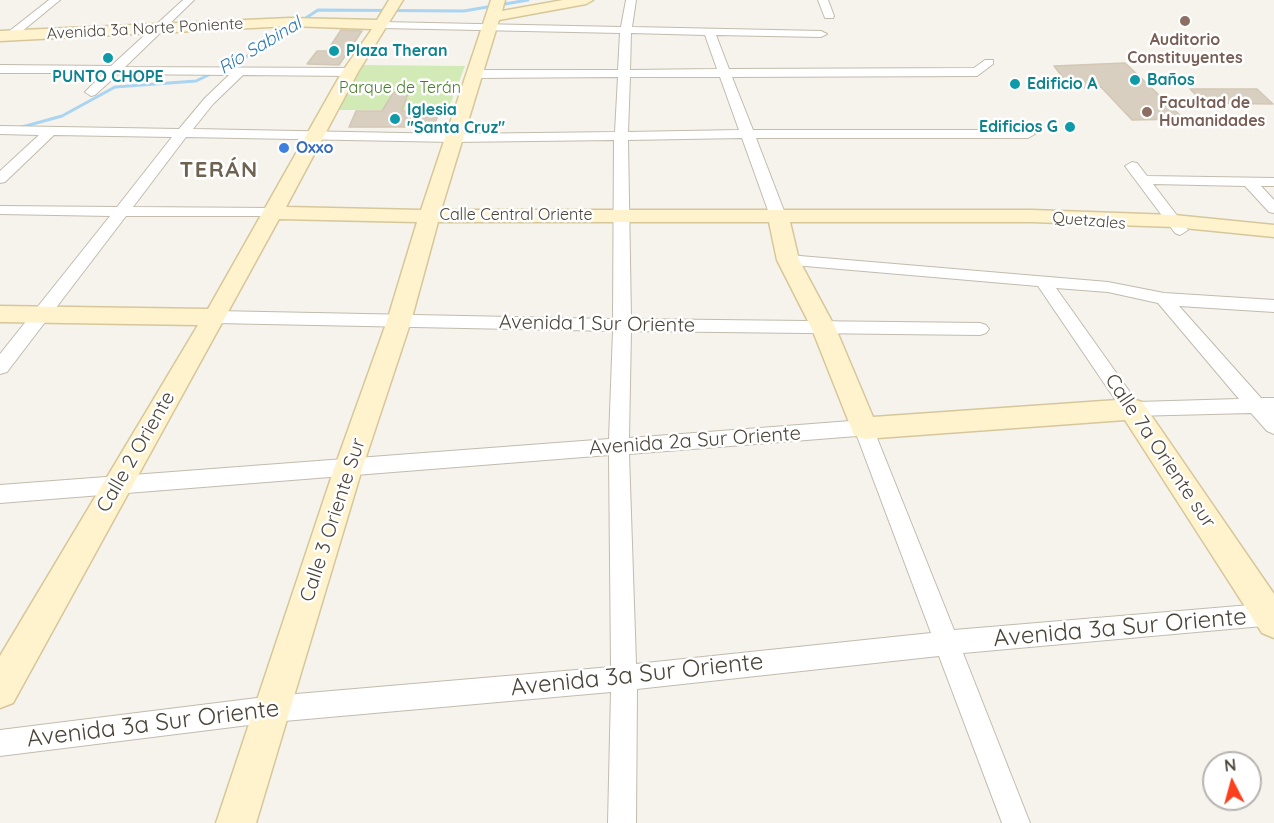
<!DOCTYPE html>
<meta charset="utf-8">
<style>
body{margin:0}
#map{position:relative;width:1274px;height:823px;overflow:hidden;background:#f6f3ec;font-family:Quicksand,sans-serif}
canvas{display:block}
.north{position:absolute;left:1202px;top:751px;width:60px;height:60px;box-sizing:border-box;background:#fff;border:2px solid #b7b4b0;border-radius:50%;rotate:354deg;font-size:16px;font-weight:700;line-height:24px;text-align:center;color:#4b4439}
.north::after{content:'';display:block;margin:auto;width:21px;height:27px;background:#fc3f1d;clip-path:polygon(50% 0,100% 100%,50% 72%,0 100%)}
</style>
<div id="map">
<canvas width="1274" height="823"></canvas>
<div class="north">N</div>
</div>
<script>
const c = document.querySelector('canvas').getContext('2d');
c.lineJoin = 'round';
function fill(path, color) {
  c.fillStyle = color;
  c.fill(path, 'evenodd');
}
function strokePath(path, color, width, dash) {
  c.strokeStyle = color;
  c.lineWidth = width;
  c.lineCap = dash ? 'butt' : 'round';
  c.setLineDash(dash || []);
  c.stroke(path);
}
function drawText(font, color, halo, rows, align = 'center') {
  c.font = font + ' Quicksand,sans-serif';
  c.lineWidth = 5;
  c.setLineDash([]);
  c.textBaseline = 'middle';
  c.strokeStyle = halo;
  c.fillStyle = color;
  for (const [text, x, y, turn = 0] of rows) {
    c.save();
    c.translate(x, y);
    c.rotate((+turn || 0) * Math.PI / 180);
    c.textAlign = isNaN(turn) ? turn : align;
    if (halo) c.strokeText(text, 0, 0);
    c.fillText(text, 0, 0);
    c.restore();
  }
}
fill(new Path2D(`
 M362 65 465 66 448 110H334Z`), '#d2eab5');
strokePath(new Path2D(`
 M0 133 62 116 115 87 196 81 246 57 318 10 464 11 528 0`), '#a9d4f2', 3);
const building = new Path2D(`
 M341 30 362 31 339 65 307 64 317 51H327Z
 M1125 63 1138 75 1184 119 1132 120 1101 87 1071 88 1054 66Z
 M1190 89H1257L1273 104 1204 103Z
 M399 90H409L402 111H439L434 127H349L356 111H382L393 93Z`);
fill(building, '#d8cfc1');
strokePath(building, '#d3c7b4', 1.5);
const street = new Path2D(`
 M49 0H60L15 37H7V33Z
 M183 0H194L125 67 350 68 356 72 350 76 243 75 213 104 193 129 454 134 615 132 618 77 476 78 470 74 476 70H618L620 33 382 28 377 25 382 22 621 27 626 0H636L632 27 821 31 827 34 821 37 716 35 729 69 974 68 985 60H993V64L977 76 732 77 753 130H1028L1035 134 1028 138H756L786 216 778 221 770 216 742 138 628 140 631 319 980 323 986 325 989 329 986 333 980 335 631 331 629 438 864 420 871 423 954 630 1274 603V625L963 653 1030 823H1002L939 656 637 689 636 823H608L611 692 273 722 0 756V730L273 696 611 667 609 455 0 503V485L609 439 613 331 215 323 209 321 206 317 209 313 215 311 613 319 614 140 454 142 186 137 133 207 273 208 278 210 281 213 278 216H126L7 372 0 374V354L110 216 0 214V206L117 207 172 137 54 135 5 182 0 183V171L39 135 0 134V126L179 129 205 98 229 75 118 74 95 95 91 96 85 92 104 73H0V65L111 66ZM631 33 705 35 717 69 630 70ZM630 77H720L739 130 628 132ZM857 436 931 633 636 664 629 454Z
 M818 0H828L834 16 833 18H825Z
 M1132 162 1137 163 1147 176 1274 178V186H1261L1274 200V213L1269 212 1245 186 1153 184 1188 230 1180 235 1175 233 1125 166Z
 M788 255 1108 282 1164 293 1274 300V312L1179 306 1261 398H1274V434L1267 431 1251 413 1132 416 1125 414 1038 286 782 264 780 260 782 256ZM1056 288 1108 292 1158 303 1239 399 1137 402Z`);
const secondary = new Path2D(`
 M389 0H403L358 72 286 207 421 210 491 0H505L502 11 563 0H593L586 4 499 20 441 210H1032L1174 215 1274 225V237L1174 227 1032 222H790L799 260 836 329 873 417 1132 399 1142 402 1274 594V638L1262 633 1125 420 864 439 854 435 812 329 777 260 769 222H438L411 321 362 469 256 823H216L334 469 387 321 417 222 279 219 13 703 0 708V656L198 325 0 322V306L208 309 342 72 372 29 290 26 0 41V31L290 18 377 20Z`);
strokePath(street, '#c2bbae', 2);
strokePath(secondary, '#d6c79b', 3);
fill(street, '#fff');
fill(secondary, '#fff3cd');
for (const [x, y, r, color] of [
 [1185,21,6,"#8d6e63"],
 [334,51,6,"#0f9aa8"],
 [108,58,6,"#0f9aa8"],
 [1135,80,6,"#0f9aa8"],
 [1015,84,6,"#0f9aa8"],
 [1147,112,6,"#8d6e63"],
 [395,119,6,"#0f9aa8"],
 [1070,127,6,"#0f9aa8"],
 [284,148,6,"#3f7fe0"]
]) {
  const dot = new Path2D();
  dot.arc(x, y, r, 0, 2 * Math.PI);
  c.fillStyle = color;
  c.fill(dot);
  strokePath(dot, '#fff', 2);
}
drawText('16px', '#4b4439', '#fff', [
 ["Avenida 3a Norte Poniente",145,29,-3],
 ["Calle Central Oriente",516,215],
 ["Quetzales",1089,221,5]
]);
drawText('bold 16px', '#785e54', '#fff', [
 ["Auditorio",1185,40],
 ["Constituyentes",1185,58],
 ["Facultad de",1159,103,"left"],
 ["Humanidades",1159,121,"left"]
]);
drawText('bold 16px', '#0d838f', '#fff', [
 ["Plaza Theran",346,51],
 ["PUNTO CHOPE",108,77,"center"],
 ["Baños",1147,80],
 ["Edificio A",1027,84],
 ["Iglesia",407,110],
 ["\"Santa Cruz\"",407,128],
 ["Edificios G",1058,127,"right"]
], 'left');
drawText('16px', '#4a7f2a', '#fff', [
 ["Parque de Terán",400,88]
]);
drawText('bold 16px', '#366cbe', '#fff', [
 ["Oxxo",296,148]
], 'left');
drawText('italic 18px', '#2e7ab2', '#fff', [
 ["Río Sabinal",260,46,-31]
]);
drawText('20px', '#4b4439', '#fff', [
 ["Avenida 1 Sur Oriente",597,324,1],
 ["Avenida 2a Sur Oriente",695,441,-4],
 ["Calle 7a Oriente sur",1160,451,56],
 ["Calle 2 Oriente",136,452,-60],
 ["Calle 3 Oriente Sur",333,520,-72]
]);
c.letterSpacing = '1.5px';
drawText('bold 22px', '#6e6250', '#fff', [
 ["TERÁN",219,170]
]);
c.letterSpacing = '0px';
drawText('24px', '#4b4439', '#fff', [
 ["Avenida 3a Sur Oriente",1120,628,-5],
 ["Avenida 3a Sur Oriente",637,675,-6],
 ["Avenida 3a Sur Oriente",153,724,-7]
]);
</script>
